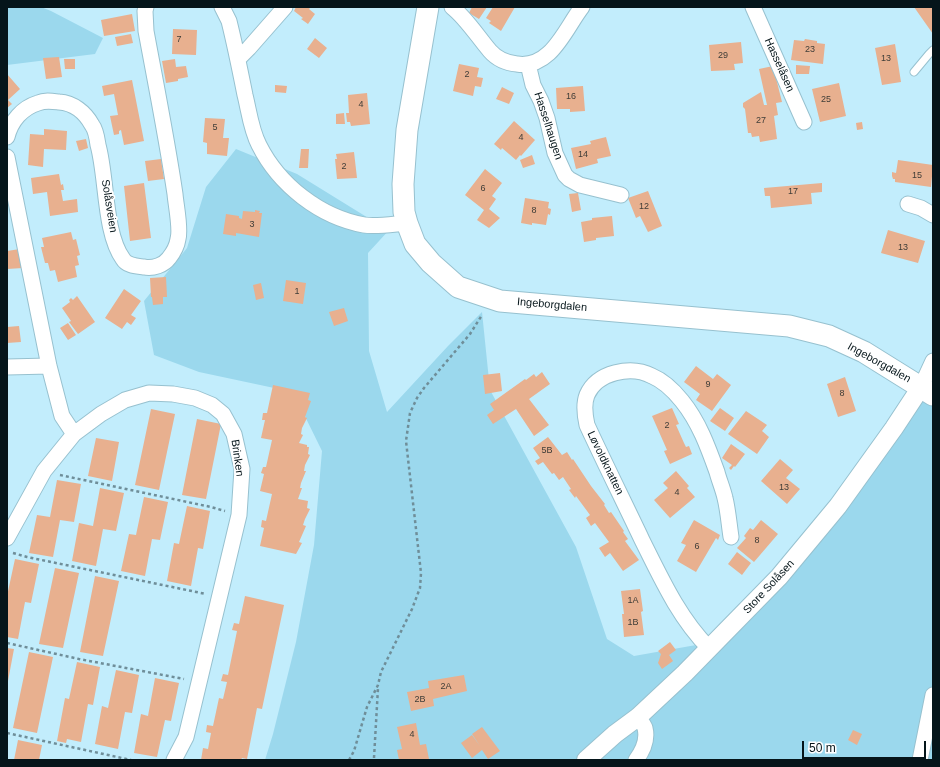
<!DOCTYPE html>
<meta charset="utf-8">
<style>
body{margin:0}
#map{position:relative;width:940px;height:767px;overflow:hidden;background:#c2edfc;font-family:Arial,sans-serif}
canvas{display:block}
.frame{position:absolute;inset:0;border:8px solid #05151a;pointer-events:none}
.scale{position:absolute;left:802px;top:741px;width:124px;height:18px;box-sizing:border-box;border:2px solid #05151a;border-top:0;padding-left:5px;font-size:12px;line-height:14px;white-space:nowrap;color:#05151a;-webkit-text-stroke:3px #fff;paint-order:stroke}
</style>
<div id="map">
<canvas width="940" height="767"></canvas>
<div class="frame"></div>
<div class="scale">50 m</div>
</div>
<script>
const c = document.querySelector('canvas').getContext('2d');
c.lineJoin = 'round';
function fill(path, color) {
  c.fillStyle = color;
  c.fill(path, 'evenodd');
}
function strokePath(path, color, width, dash) {
  c.strokeStyle = color;
  c.lineWidth = width;
  c.lineCap = dash ? 'butt' : 'round';
  c.setLineDash(dash || []);
  c.stroke(path);
}
function drawText(font, color, halo, rows, align = 'center') {
  c.font = font + ' Arial,sans-serif';
  c.lineWidth = 3.5;
  c.setLineDash([]);
  c.textBaseline = 'middle';
  c.strokeStyle = halo;
  c.fillStyle = color;
  for (const [text, x, y, turn = 0] of rows) {
    c.save();
    c.translate(x, y);
    c.rotate((+turn || 0) * Math.PI / 180);
    c.textAlign = isNaN(turn) ? turn : align;
    if (halo) c.strokeText(text, 0, 0);
    c.fillText(text, 0, 0);
    c.restore();
  }
}
fill(new Path2D(`
 M7 7H41L51 11 103 38 95 54 7 65Z
 M236 149 297 174 378 224 390 229 368 253 369 351 387 412 448 346 482 312 490 390 576 547 607 639 634 656 730 639 910 409 933 350V760H265L273 734 296 642 314 545 322 451 293 392 199 372 154 355 144 301 187 248 206 187Z`), '#9bd8ed');
fill(new Path2D(`
 M296 7H311L309 9 315 14 308 24 301 19 303 18 294 11Z
 M472 7H487L479 19 469 13Z
 M493 7H515L501 31 489 23 491 21 486 18Z
 M914 7H933V34Z
 M132 14 135 31 104 36 101 20Z
 M173 29 197 30 196 55 172 54Z
 M131 34 133 43 117 46 115 37Z
 M315 38 327 48 319 58 307 49Z
 M805 39 817 41V43L825 44 823 64 791 60 794 40 804 41Z
 M741 42 743 63 734 64 735 70 711 71 709 45Z
 M895 44 901 82 882 85 875 48Z
 M59 57 62 77 46 79 43 58Z
 M64 59H75V69H65Z
 M175 59 176 67 186 66 188 77 178 79V81L166 83 162 61Z
 M459 64 479 68 477 77 483 78 481 87 475 86 473 96 453 91Z
 M796 65 810 66 809 74H796Z
 M773 66 782 102 776 103 778 115 774 116 777 139 760 142 759 136 752 137 751 133H748L745 109 743 107V103L761 92 764 105H767L759 69Z
 M7 74 20 89 8 100 12 104 7 108Z
 M132 80 144 141 124 145 121 130 119 131V134L114 135 110 116 118 115 114 94 104 96 102 86Z
 M839 83 846 116 820 122 812 89Z
 M275 85 287 86 286 93 275 92Z
 M583 86 585 111 570 112V109H557L556 88Z
 M502 87 514 93 509 104 496 99Z
 M367 93 370 124 351 126 350 122H347L346 113H349L348 95Z
 M344 113 345 124H336V114Z
 M205 118 225 119 223 138H229L227 156 207 154V143L203 142Z
 M514 121 535 140 521 156 520 155 516 160 502 148 501 150 494 144Z
 M862 122 863 129 857 130 856 123Z
 M44 129 67 131 66 150 44 149 43 167 28 165 30 134 44 135Z
 M606 137 611 156 597 159 598 163 576 169 571 148 591 144 590 141Z
 M86 139 88 148 79 151 76 141Z
 M301 149H309L308 168H299Z
 M354 152 357 178 337 179 335 159H337L336 154Z
 M532 155 535 164 523 168 520 160Z
 M161 159 164 179 148 181 145 161Z
 M898 160 933 165 931 187 895 182V179H893L892 176V172L896 173Z
 M485 169 502 183 492 196 496 199 489 209 500 218 489 228 477 220 484 210 465 195Z
 M59 174 61 185 63 184 64 190H61L63 201 77 199 78 212 50 216 47 192 33 194 31 178Z
 M144 183 151 238 130 241 124 186Z
 M822 183V192L811 193 812 204 771 208 770 196H765L764 188Z
 M648 191 662 226 648 232 640 216 636 218 628 198Z
 M578 193 581 210 572 212 569 194Z
 M525 198 549 202 548 208 551 209 550 215 548 214 546 225 532 223V225L521 223Z
 M255 210 260 211 259 213H262L259 237 236 233V236L223 234 226 214 239 216V218L242 219 243 211 255 212Z
 M612 216 614 236 596 238V240L584 242 581 222 592 220V218Z
 M888 230 925 241 918 263 881 253Z
 M71 232 73 240 76 239 80 255 77 256 79 265 75 266 77 277 58 282 55 270 50 271 48 263H45L41 247H44L42 238Z
 M20 249 23 268 7 269V251Z
 M166 277 167 297H163V304L153 305 152 297H151L150 278Z
 M286 280 306 283 303 304 283 301Z
 M261 283 264 298 256 300 253 285Z
 M124 289 141 301 131 315 136 318 131 325 127 322 122 329 105 318Z
 M77 296 95 322 78 334 69 322 71 321 62 308 70 302 69 300 71 298 73 300Z
 M344 308 348 321 334 326 329 312Z
 M68 323 76 335 68 340 60 328Z
 M19 326 21 342 7 343V327Z
 M696 366 713 379 717 374 731 385 712 411 696 400 700 394 684 382Z
 M542 372 550 384 529 399 549 425 534 436 516 409 493 424 487 415 494 410 490 404 525 379 526 380 534 374 536 377Z
 M500 373 502 391 485 394 483 375Z
 M845 377 856 411 838 417 827 384Z
 M273 385 310 393 308 400 311 401 305 417 307 418 302 428 301 434 303 435 299 443 307 445V447H309L308 454 310 455 305 465 304 471H306L301 483 300 488H302L298 499 308 501 307 508 310 509 305 519 303 525 306 526 299 542 302 543 296 554 260 546 264 528 261 527 262 520 266 521 272 494 260 491 264 474 261 473 263 467H266L272 440 261 438 265 420H262L263 413H267Z
 M672 408 679 424 676 425 684 443 686 447 689 446 692 454 670 464 664 451 667 450 652 416Z
 M720 408 734 418 725 431 710 421Z
 M151 409 175 414 159 490 135 485Z
 M746 411 767 425 762 431 769 437 757 454 728 434Z
 M197 419 221 424 206 499 182 495Z
 M548 437 562 455 567 452 572 460 573 459 591 486 605 504 604 505 609 513 611 512 624 531 623 532 628 539 625 541 639 560 623 571 610 553 605 557 599 548 609 542 595 523 591 526 586 518 590 515 576 496 575 498 569 490 571 489 563 477 559 480 554 473 552 474 543 462 538 465 535 461 540 458 533 448Z
 M96 438 119 442 112 481 88 476Z
 M731 444 745 454 735 467 734 466 731 470 729 468 732 465 722 458Z
 M780 459 793 470 786 478 800 489 787 504 761 481Z
 M676 471 689 486 687 488 695 497 670 518 654 500 668 488 663 483Z
 M57 480 81 484 74 522 60 520 53 557 29 553 37 515 50 517Z
 M100 488 124 493 116 531 103 529 96 566 72 561 79 523 93 526Z
 M144 497 168 502 160 540 152 539 145 576 121 571 129 534 136 535Z
 M187 506 210 511 203 549 198 548 191 586 167 581 174 543 179 544Z
 M694 520 720 535 718 540 716 538 696 572 677 561 686 545 681 543Z
 M761 520 778 534 754 562 737 548 746 538 744 536 750 528 753 530Z
 M737 552 751 563 742 575 728 564Z
 M15 559 39 564 31 603 25 602 18 639 7 637V596Z
 M55 568 79 573 63 648 39 644Z
 M95 576 119 581 103 656 80 652Z
 M640 589 643 611 641 612 644 635 624 637 622 614H624L621 591Z
 M245 596 284 605 262 709 257 708 247 759 242 758 241 760H201L203 748 208 749 211 733 206 732 207 725 213 726 219 698 223 699 227 682 221 681 223 674 228 675 237 631 232 630 234 623 239 624Z
 M670 642 676 650 669 655 673 661 662 669 658 663 661 654 658 651Z
 M7 648 14 649 8 681H7Z
 M29 652 53 657 37 733 13 728Z
 M77 662 100 667 93 705 88 704 81 742 67 739 66 743 57 741 65 698 69 699Z
 M116 670 139 675 132 713 125 712 118 749 95 744 102 706 108 708Z
 M464 675 467 691 433 699 434 706 411 711 407 692 429 688 428 681Z
 M155 678 179 683 171 721 165 720 157 757 134 753 141 714 148 716Z
 M416 723 420 745 426 744 429 759 422 760H399L397 750 402 749 397 727Z
 M482 727 500 751 488 759 482 750 472 758 461 743 472 735 480 746 472 734Z
 M853 730 862 734 857 745 848 740Z
 M18 740 42 745 39 760H14Z`), '#e8b08f');
const service = new Path2D(`
 M914 72 929 54 933 50`);
const minor = new Path2D(`
 M222 7 229 21C235 45 240 70 245 95 249 111 251 130 259 145 279 185 320 217 364 225 376 227 394 224 407 223
 M452 7C466 18 478 37 490 51 497 59 506 63 517 64 551 69 565 29 582 7
 M753 7 804 122
 M238 59 249 48 285 7
 M528 64 533 85 541 101 547 118 555 153 565 175 569 179 580 185 621 195
 M7 137C11 121 22 108 38 103 45 100 51 101 59 102 73 103 85 112 92 125 96 130 97 138 98 145 107 177 104 233 123 259 127 266 137 266 144 267 153 269 164 265 169 258 173 253 177 246 178 239 181 229 176 206 175 194 167 140 156 85 146 31L145 11 146 7
 M7 157 49 366 62 416 74 434
 M908 204 921 208 933 215
 M7 367 49 366
 M921 387 933 361
 M7 538 44 471 74 434 101 414 125 400 149 393 173 394 195 398 212 405 223 414 234 434 242 469 239 515 186 737 174 760
 M709 648C679 618 661 578 642 540 624 502 605 464 587 425 585 416 583 405 587 395 597 372 631 365 652 376 664 381 674 391 682 401 699 422 708 447 717 472 719 480 723 489 725 498 728 510 729 524 731 537
 M636 760C642 752 648 740 645 728 644 725 640 720 638 717
 M920 760 933 695`);
const tertiary = new Path2D(`
 M586 760 615 734 638 717 685 673 779 577 838 506 894 428 921 387`);
const secondary = new Path2D(`
 M428 7 407 130 403 184 404 212 407 223 415 244 431 263 458 287 500 301 789 326 829 336 864 352 933 395`);
strokePath(service, '#97c1cf', 9);
strokePath(minor, '#97c1cf', 17);
strokePath(tertiary, '#97c1cf', 20);
strokePath(secondary, '#97c1cf', 23);
strokePath(new Path2D(`
 M60 475 211 507 225 511
 M13 553 27 557 206 594
 M7 643 79 659 184 679
 M7 733 131 760
 M374 758 378 688
 M349 760 354 751 367 707 378 685 381 672 412 609 420 588 421 573 406 441 410 413 417 398 424 388 470 334 482 315`), '#6f8e99', 2.5, [3, 3]);
strokePath(service, '#fff', 7);
strokePath(minor, '#fff', 15);
strokePath(tertiary, '#fff', 18);
strokePath(secondary, '#fff', 21);
drawText('9px', '#3e3c37', null, [
 ["7",179,40],
 ["23",810,50],
 ["29",723,56],
 ["13",886,59],
 ["2",467,75],
 ["16",571,97],
 ["25",826,100],
 ["4",361,105],
 ["27",761,121],
 ["5",215,128],
 ["4",521,138],
 ["14",583,155],
 ["2",344,167],
 ["15",917,176],
 ["6",483,189],
 ["17",793,192],
 ["12",644,207],
 ["8",534,211],
 ["3",252,225],
 ["13",903,248],
 ["1",297,292],
 ["9",708,385],
 ["8",842,394],
 ["2",667,426],
 ["5B",547,451],
 ["13",784,488],
 ["4",677,493],
 ["8",757,541],
 ["6",697,547],
 ["1A",633,601],
 ["1B",633,623],
 ["2A",446,687],
 ["2B",420,700],
 ["4",412,735]
]);
drawText('11px', '#05151a', '#fff', [
 ["Hasselåsen",779,65,66],
 ["Hasselhaugen",548,126,72],
 ["Solåsveien",109,206,81],
 ["Ingeborgdalen",552,305,5],
 ["Ingeborgdalen",879,363,29],
 ["Brinken",237,458,82],
 ["Løvoldknatten",605,463,64],
 ["Store Solåsen",769,587,-47]
]);
</script>
